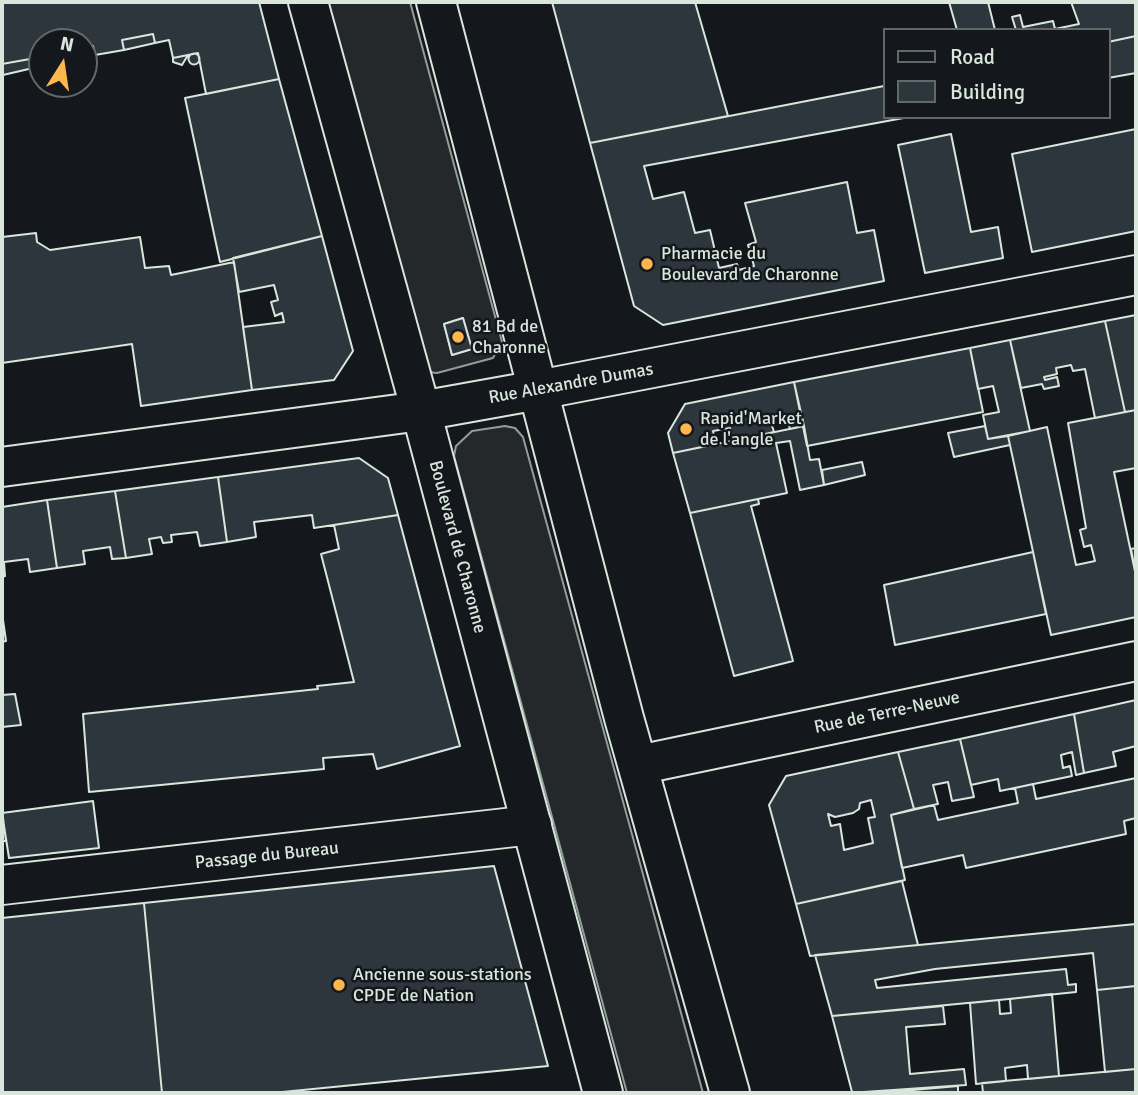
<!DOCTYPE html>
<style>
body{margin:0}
#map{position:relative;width:1138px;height:1095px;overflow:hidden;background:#14181c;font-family:Signika,sans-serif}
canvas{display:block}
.frame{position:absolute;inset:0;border:4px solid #d8e6dc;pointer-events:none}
.legend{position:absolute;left:883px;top:28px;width:228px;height:91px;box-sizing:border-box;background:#14181c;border:2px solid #626a69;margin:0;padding:9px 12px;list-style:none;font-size:21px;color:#d8e6dc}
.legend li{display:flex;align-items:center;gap:14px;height:35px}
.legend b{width:35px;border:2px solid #626a69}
.north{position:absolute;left:28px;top:28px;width:70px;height:70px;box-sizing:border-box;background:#14181c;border:2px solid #626a69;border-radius:50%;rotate:12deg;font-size:19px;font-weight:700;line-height:28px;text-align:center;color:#d8e6dc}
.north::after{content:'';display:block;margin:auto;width:24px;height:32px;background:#ffb74d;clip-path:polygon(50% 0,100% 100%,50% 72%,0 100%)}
</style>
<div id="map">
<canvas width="1138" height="1095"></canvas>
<div class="frame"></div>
<ul class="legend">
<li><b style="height:9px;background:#14181c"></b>Road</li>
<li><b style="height:19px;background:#2c363c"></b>Building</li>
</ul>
<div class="north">N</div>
</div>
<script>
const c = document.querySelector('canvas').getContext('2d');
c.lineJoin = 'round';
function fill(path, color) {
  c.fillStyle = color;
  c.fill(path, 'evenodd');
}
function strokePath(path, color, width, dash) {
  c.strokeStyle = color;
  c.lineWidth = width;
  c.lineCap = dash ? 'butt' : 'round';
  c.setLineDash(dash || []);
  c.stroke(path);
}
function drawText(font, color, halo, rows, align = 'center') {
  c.font = font + ' Signika,sans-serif';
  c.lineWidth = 5;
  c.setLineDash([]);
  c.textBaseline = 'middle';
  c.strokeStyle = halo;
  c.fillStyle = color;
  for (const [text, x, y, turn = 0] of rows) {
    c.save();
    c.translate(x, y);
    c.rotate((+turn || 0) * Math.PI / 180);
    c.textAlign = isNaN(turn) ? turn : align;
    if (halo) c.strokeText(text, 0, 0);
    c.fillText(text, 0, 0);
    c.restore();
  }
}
const parking = new Path2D(`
 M323 2H410L502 342 493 358 437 373 428 372ZM463 318 472 349 452 355 444 324Z
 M505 426 515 428 523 437 703 1093H627L454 456 456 446 472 431Z`);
fill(parking, '#24282b');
strokePath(parking, '#939e99', 2);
const building = new Path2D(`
 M2 2H259L279 79 206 94 198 53 173 58 169 40 155 43 153 34 122 40 124 50 95 55 93 46 84 48V42H42V67L33 68 30 59 2 64Z
 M552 2H695L728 116 590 143Z
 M949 2H988L995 30H957Z
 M1071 2H1136V36L1108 42V30H1016L1012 17 1020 15 1023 27 1053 21 1055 29 1079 24Z
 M153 34 155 43 124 50 122 40Z
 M1136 36V73L1108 78V42Z
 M93 46 95 55 84 58V48Z
 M188.5 59a5.5 5.5 0 1 1 11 0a5.5 5.5 0 1 1-11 0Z
 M188 55 182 65 173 62V58Z
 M30 59 33 68 3 75 2 64Z
 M279 79 322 236 220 262 185 98Z
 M884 86V117H909L644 166 653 199 684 192 695 233 710 230 719 268 737 264 739 270 754 266 748 245 756 242 745 203 847 182 857 233 874 230 884 281 663 325 634 306 590 143Z
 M1136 129V231L1032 252 1012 154Z
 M951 134 971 232 998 227 1003 258 925 273 898 145Z
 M36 233 37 242 50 250 140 237 145 268 169 266 171 275 234 262 252 390 141 406 132 344 2 363V237Z
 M322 236 353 351 334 380 252 390 243 327 284 322 282 313 275 316 271 302 278 300 274 285 239 292 233 258Z
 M1136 315V410L1125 412 1105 321Z
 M463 318 472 349 452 355 444 324Z
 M1105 321 1125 412 1095 418 1085 369 1073 371 1071 365 1056 368 1057 374 1044 377 1045 380 1057 377 1059 386 1044 389 1042 384 1021 388 1010 340Z
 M1010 340 1030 431 988 439 983 415 999 412 993 386 978 389 970 348Z
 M970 348 983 412 807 446 794 382Z
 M794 382 804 426 790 429 787 417 770 419 774 432 733 441 730 428 713 431 716 444 673 453 668 433 685 404Z
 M1136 410V468L1114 472 1136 576V617L1051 635 1008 436 1047 427 1076 565 1095 561 1091 545 1084 547 1080 530 1086 528 1068 423Z
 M804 426 810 460 819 459 824 485 800 490 790 441 776 443 787 493 690 513 673 453Z
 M985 426 988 439 1008 436 1010 445 954 457 948 433Z
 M359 458 388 478 398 515 314 528 312 515 254 522 256 537 227 542 218 477Z
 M862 462 865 475 824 485 822 470Z
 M218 477 227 542 200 546 197 532 171 535 172 542 163 543 161 537 149 539 152 554 126 558 115 491Z
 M115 491 126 558 112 559 110 547 83 551 85 564 57 568 47 500Z
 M758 499 759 504 751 506 793 661 734 676 690 513Z
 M47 500 57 568 30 572 28 559 4 562 5 576 2 577V507Z
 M398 515 460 746 377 769 373 754 323 758 324 769 89 792 83 714 318 689 317 686 354 682 321 554 339 549 334 525Z
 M1136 548V576L1131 549Z
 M1033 552 1046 614 895 645 884 585Z
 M2 613 6 641 2 642Z
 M15 694 21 725 2 727V695Z
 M1136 700V746L1113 752 1116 766 1084 773 1074 714Z
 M1074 714 1084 773 1076 775 1072 752 1061 755 1063 768 1070 766 1072 776 1000 791 998 779 971 785 960 739Z
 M960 739 974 797 952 801 948 782 933 785 938 804 914 809 898 752Z
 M898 752 914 809 891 815 905 880 796 904 769 805 786 776ZM871 800 875 817 868 818 873 843 844 850 840 824 831 826 828 814 835 817 853 813 859 809 860 803Z
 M1136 778V818L1124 821 1126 834 966 868 963 855 902 868 891 815 934 805 938 820 1018 803 1015 788 1033 784 1036 799Z
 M93 801 99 848 9 858 2 813Z
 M2 810 6 841H2Z
 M494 866 548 1066 272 1093H162L144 903Z
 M902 881 918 945 810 956 796 904Z
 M144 903 162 1093H2V918Z
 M1136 924V986L1097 990 1093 953 935 969 875 980 877 988 1066 969 1068 985 1076 984V992L999 1000 832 1016 815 955Z
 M1136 986V1069L1105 1072 1097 990Z
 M1052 994 1059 1076 1028 1079 1027 1065 1005 1068 1006 1081 976 1084 970 1003 999 1000 1000 1014 1011 1013 1010 999Z
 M943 1006 945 1024 906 1027 910 1074 964 1069 966 1085 849 1093 852 1092 832 1016Z
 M1136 1069V1093H983L982 1083Z
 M958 1086V1093H879Z`);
fill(building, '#2c363c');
strokePath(building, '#d8e6dc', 2);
const street = new Path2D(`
 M538 390 1136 275
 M2 467 421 411
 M638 765 1136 661
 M2 885 532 825`);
const primary = new Path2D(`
 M308 2 421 411 603 1093
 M436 2 624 718 730 1093
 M421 411 538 390`);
strokePath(street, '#d8e6dc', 42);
strokePath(primary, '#d8e6dc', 42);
strokePath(street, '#14181c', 38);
strokePath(primary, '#14181c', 38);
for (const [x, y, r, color] of [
 [647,264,7,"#ffb74d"],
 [458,337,7,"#ffb74d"],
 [686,429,7,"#ffb74d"],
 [339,985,7,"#ffb74d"]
]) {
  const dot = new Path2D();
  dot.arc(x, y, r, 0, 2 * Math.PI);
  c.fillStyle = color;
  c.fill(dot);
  strokePath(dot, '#14181c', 2.5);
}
drawText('18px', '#d8e6dc', '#14181c', [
 ["Pharmacie du",661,254],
 ["Boulevard de Charonne",661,275],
 ["81 Bd de",472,327],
 ["Charonne",472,348],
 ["Rapid'Market",700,419],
 ["de l'angle",700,440],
 ["Ancienne sous-stations",353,975],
 ["CPDE de Nation",353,996]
], 'left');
drawText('18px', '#d8e6dc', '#14181c', [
 ["Rue Alexandre Dumas",571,384,-10],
 ["Boulevard de Charonne",457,547,75],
 ["Rue de Terre-Neuve",887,713,-12],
 ["Passage du Bureau",267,856,-6]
]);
</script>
